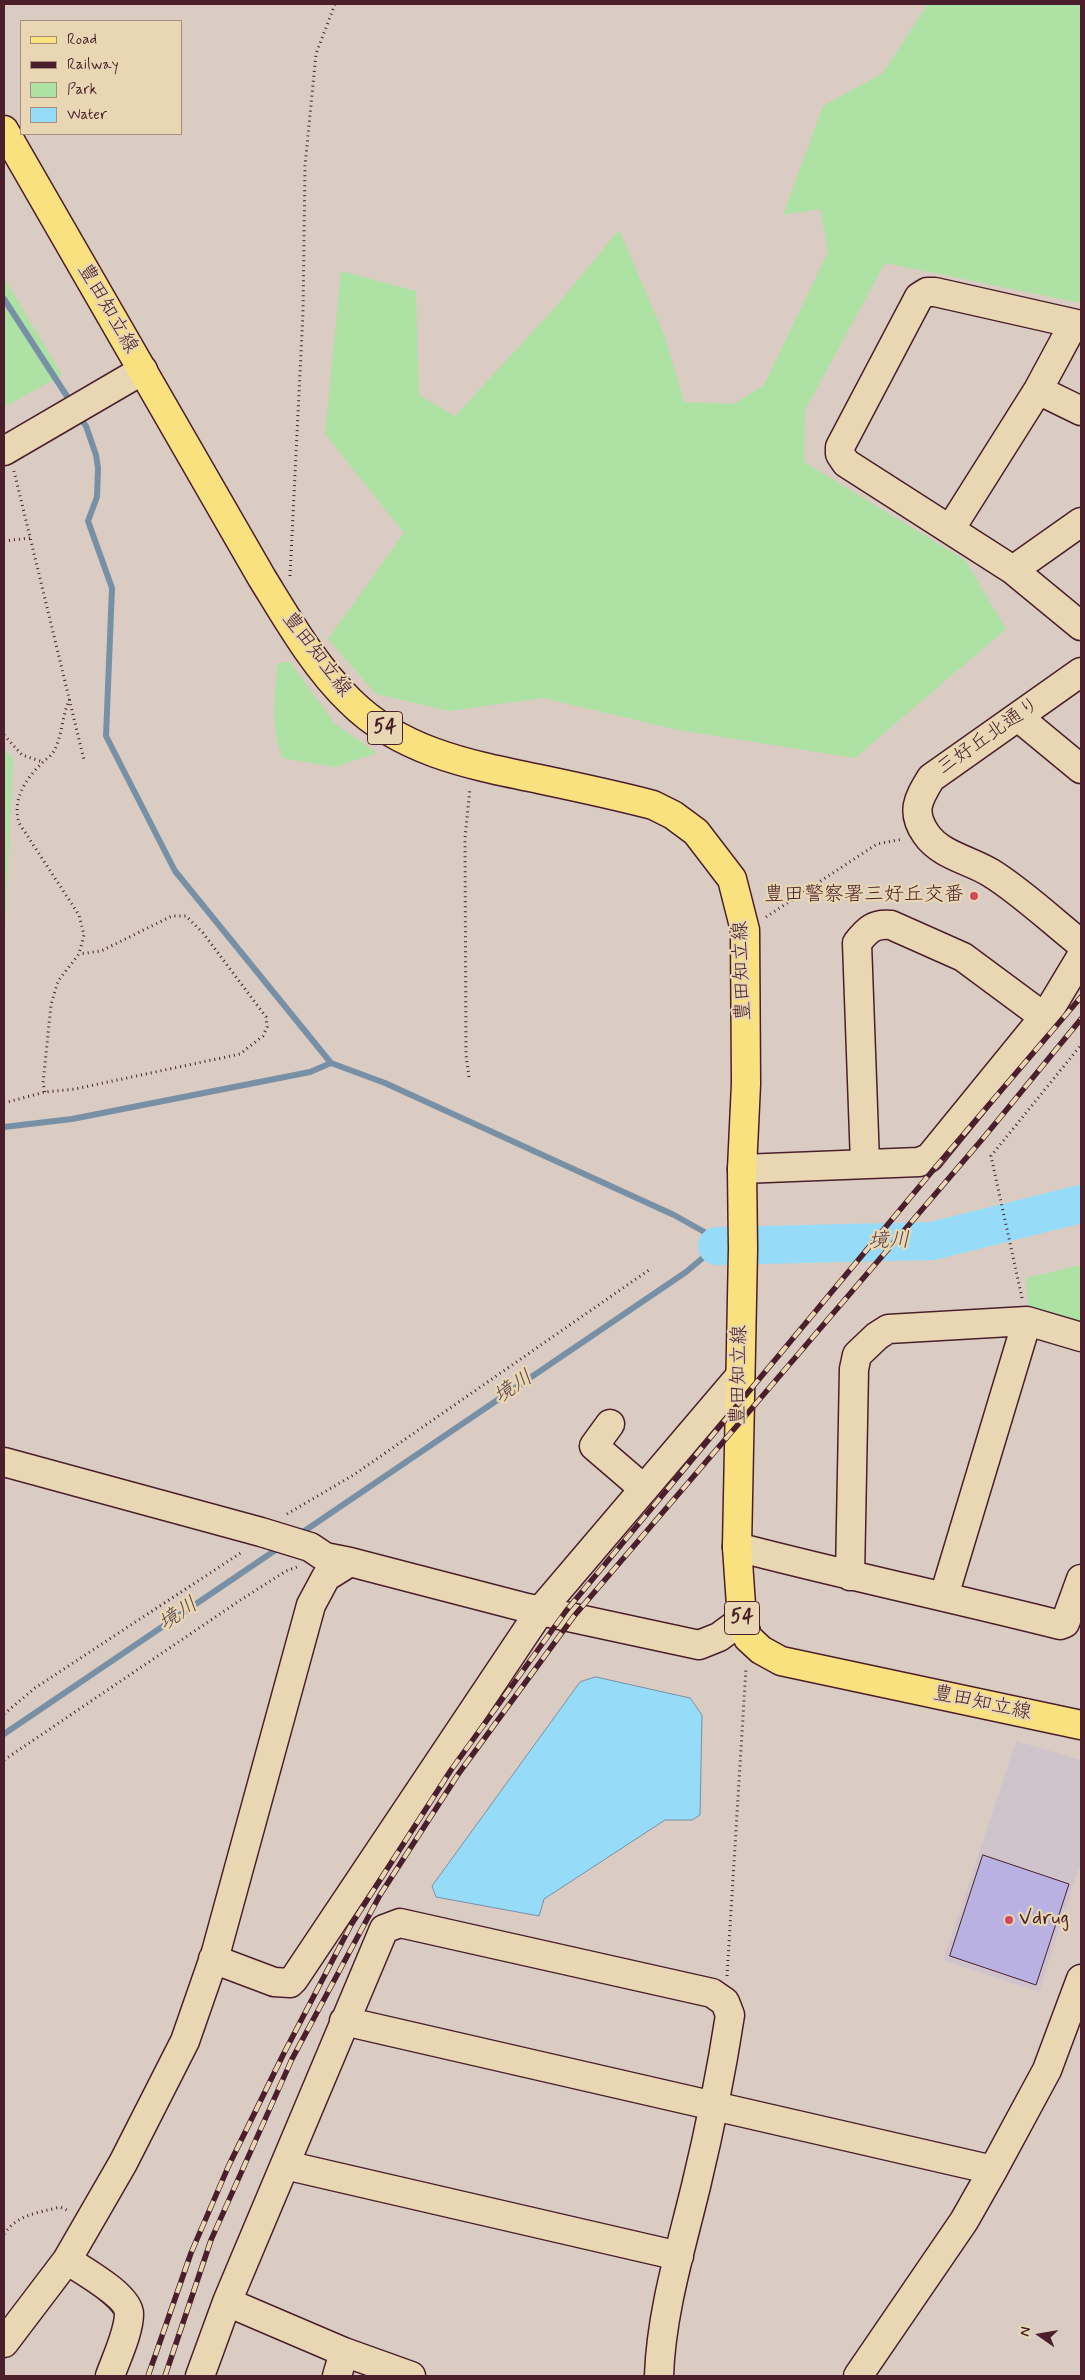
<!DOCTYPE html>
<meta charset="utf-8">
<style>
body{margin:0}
#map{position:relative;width:1085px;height:2380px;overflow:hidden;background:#daccc2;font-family:Mynerve,sans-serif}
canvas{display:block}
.frame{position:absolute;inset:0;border:5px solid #4a1f2b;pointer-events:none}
.legend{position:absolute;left:20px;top:20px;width:162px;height:115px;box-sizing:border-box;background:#e9d7b4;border:1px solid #a98d7d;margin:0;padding:6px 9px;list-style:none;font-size:15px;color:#4a1f2b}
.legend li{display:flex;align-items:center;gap:10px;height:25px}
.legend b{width:25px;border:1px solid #a98d7d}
.north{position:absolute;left:1015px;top:2310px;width:50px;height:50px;-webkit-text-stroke:4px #e9d7b4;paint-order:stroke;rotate:283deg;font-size:14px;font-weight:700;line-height:20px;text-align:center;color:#4a1f2b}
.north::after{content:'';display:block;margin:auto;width:18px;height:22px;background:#4a1f2b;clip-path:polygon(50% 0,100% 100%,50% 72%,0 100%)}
</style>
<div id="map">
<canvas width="1085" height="2380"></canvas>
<div class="frame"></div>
<ul class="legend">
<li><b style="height:6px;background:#fae180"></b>Road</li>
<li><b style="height:6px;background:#4a1f2b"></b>Railway</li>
<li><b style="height:14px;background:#ade2a4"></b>Park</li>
<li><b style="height:14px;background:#96dcf8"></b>Water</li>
</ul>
<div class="north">N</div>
</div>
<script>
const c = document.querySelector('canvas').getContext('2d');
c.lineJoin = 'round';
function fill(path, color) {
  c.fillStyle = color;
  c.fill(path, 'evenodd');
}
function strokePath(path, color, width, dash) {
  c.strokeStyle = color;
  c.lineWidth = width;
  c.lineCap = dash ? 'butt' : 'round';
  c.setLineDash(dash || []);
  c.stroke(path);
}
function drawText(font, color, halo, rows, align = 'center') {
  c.font = font + ' Mynerve,"Klee One",sans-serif';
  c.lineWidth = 4.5;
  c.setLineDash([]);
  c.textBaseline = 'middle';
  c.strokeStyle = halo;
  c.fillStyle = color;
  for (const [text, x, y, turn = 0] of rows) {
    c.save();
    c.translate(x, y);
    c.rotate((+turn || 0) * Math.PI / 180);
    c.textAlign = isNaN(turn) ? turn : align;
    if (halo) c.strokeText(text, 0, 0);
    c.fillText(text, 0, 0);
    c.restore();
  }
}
fill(new Path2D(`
 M1016 1741 1081 1760V1862L1039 1992 943 1960Z`), '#d0c4cc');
fill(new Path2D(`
 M928 4H1081V303L885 263 805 410 804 462 965 560 1006 629 855 758 678 730 543 698 449 711 376 694 328 639 404 533 325 434 341 271 416 291 419 395 455 416 552 311 619 230 665 337 684 402 734 404 764 385 828 252 820 209 783 215 823 106 883 73Z
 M4 278 62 375 4 407Z
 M290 662 335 724 377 753 335 767 282 758C271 724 274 698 278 663Z
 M4 748 13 759 4 949Z
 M1081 1265V1328L1029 1312 1026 1278Z`), '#ade2a4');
const water = new Path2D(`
 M596 1677 690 1698 702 1715 700 1815 692 1820H665L544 1899 539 1916 436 1897 432 1886 580 1682Z`);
fill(water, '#96dcf8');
strokePath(water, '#7890a6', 1);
strokePath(new Path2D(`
 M4 299 72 404
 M78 415 86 426 96 455 98 468 97 497 88 521 112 588 106 736 175 871 331 1063 385 1083 674 1215 708 1234 717 1246 686 1272 297 1536
 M4 1127 72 1119 310 1072 331 1063
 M4 1734 280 1547`), '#7890a6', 6);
strokePath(new Path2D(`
 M717 1246 932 1241 1081 1204`), '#96dcf8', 38);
const building = new Path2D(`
 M983 1855 1069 1884 1036 1985 950 1956Z`);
fill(building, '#b8b1e2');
strokePath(building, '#4a1f2b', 1);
const minor = new Path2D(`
 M1081 325 935 292H927L919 297 840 447V454L846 463 1013 570 1081 626
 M1038 390 1081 411
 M4 451 143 370
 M951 528 1038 390 1073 325
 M1013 570 1081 522
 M1081 672 931 778C919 798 910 811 926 834 940 855 970 860 991 873 1023 893 1052 921 1081 944
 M1018 717 1081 769
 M865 1163 857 943C867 930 874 923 891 925L963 957 1044 1017
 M742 1169 919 1162 929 1158 1048 1012 1081 957
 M610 1424 594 1446 644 1489
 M4 1462 261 1532 310 1547 325 1557 350 1562
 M737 1547C844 1575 953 1598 1060 1625L1065 1623 1081 1579
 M850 1576 854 1369 857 1355 877 1336 888 1329 1027 1321 1081 1337
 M944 1596 1027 1321
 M213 1959 274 1982 290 1983 294 1979 540 1611 740 1376
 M344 2021 993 2170
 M285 2165 679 2256
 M67 2260C82 2270 129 2296 129 2314 129 2332 116 2359 110 2376
 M227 2302 344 2352
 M4 2343 67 2260 123 2163 185 2041 216 1952 311 1605 326 1577 350 1562 527 1608 699 1645 719 1637 742 1620
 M200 2376 227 2302 384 1929 400 1923 712 1993 725 2002 730 2015C721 2074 710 2128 696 2186 681 2248 661 2313 659 2376
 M337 2376 344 2352 411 2376
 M858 2376 964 2221 993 2170 1047 2070 1081 1979`);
const major = new Path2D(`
 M4 130 262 578C288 620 314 666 350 701 401 752 471 765 539 779 577 787 615 795 653 805L673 815 696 832 732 879 745 930 746 1084 742 1169 743 1249 737 1547 742 1620 748 1638 761 1650 781 1661 1081 1725`);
strokePath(minor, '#4a1f2b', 31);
strokePath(major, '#4a1f2b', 31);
strokePath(new Path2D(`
 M14 471 84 760
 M4 541 30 538
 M290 576 303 312 305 166 316 54 335 4
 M4 735 22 755 43 762
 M766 917 877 844 903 839
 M469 1077 466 1055 465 838 470 788
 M45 1092 43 1083 51 1005 58 981 79 954 84 935 79 915 19 823C12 798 26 779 43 762 46 759 50 757 52 754 63 738 61 716 70 699
 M4 1103 45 1092 75 1089 240 1054 263 1036 267 1027 266 1017 203 933 186 916H172L101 951 79 954
 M1022 1298 991 1156 1081 1045
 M287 1514 355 1474 649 1270
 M4 1714 35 1688 242 1552
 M4 1760 239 1601 286 1571 297 1567
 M727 1976 746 1668
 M4 2234C18 2214 38 2213 60 2207L69 2211`), '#4a1f2b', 3, [1, 4]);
strokePath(minor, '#e9d7b4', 28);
strokePath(major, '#fae180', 28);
const rail = new Path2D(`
 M148 2376 191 2253 229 2165 283 2055 351 1925 451 1770 566 1611 934 1169 1081 997
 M165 2376 211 2240 292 2059 380 1895 459 1773 574 1616 985 1136 1081 1019`);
strokePath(rail, '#4a1f2b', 5.5);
strokePath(rail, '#e9d7b4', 4, [11]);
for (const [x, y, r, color] of [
 [974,896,5,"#d1495b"],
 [1009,1920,5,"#d1495b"]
]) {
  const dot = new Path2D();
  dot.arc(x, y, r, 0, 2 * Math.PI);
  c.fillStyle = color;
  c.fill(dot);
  strokePath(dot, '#e9d7b4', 2);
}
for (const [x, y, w] of [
 [385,728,35],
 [742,1618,35]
]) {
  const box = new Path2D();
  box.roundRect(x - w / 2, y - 16.5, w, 33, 4);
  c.fillStyle = '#e9d7b4';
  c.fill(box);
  strokePath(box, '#4a1f2b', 1);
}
drawText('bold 19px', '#4a1f2b', null, [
 ["54",385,728],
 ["54",742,1618]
]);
drawText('20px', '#4a1f2b', '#e9d7b4', [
 ["豊田知立線",107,309,60],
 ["豊田知立線",316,655,53],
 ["三好丘北通り",989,737,-35],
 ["豊田知立線",743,971,-92],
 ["豊田知立線",740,1375,-89],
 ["豊田知立線",982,1704,12]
]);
drawText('20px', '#4a1f2b', '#e9d7b4', [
 ["豊田警察署三好丘交番",964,896],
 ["Vdrug",1019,1920,"left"]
], 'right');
drawText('italic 21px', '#553b4a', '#e9d7b4', [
 ["境川",889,1242,-1],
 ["境川",514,1388,-34],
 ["境川",179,1615,-34]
]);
</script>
